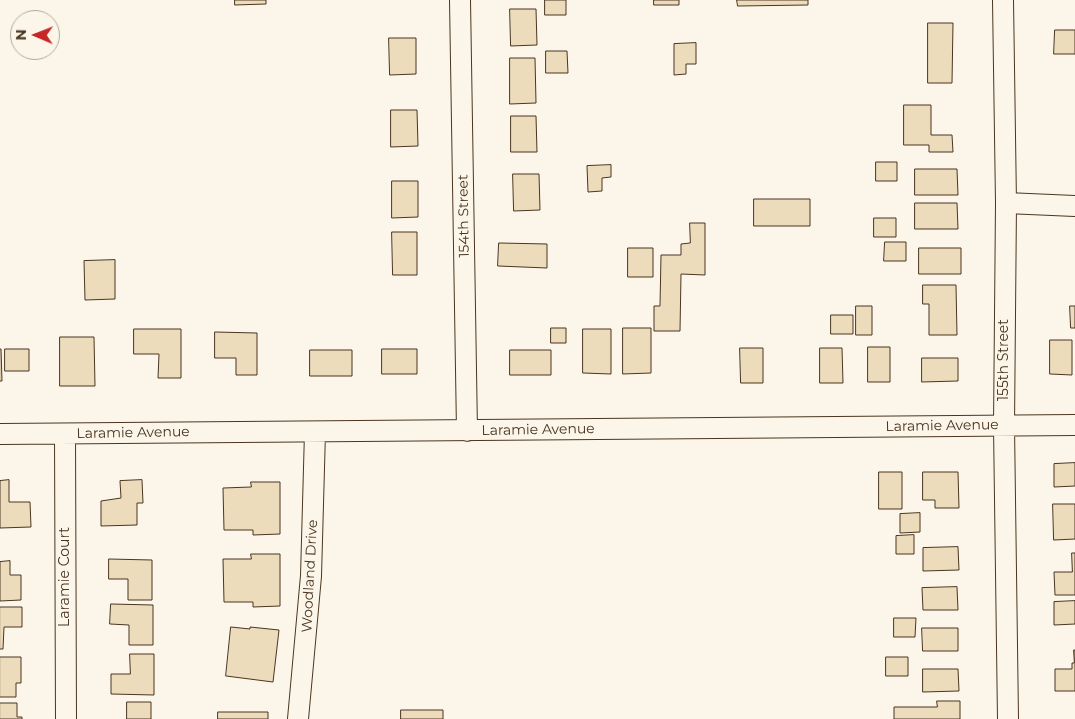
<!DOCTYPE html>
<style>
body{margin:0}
#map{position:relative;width:1075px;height:719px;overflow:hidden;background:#fbf6e9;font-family:Montserrat,sans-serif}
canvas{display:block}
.north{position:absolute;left:10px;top:10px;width:50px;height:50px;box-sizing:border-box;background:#fbf6e9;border:1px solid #b4a999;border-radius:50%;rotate:271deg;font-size:14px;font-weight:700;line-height:20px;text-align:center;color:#4a3520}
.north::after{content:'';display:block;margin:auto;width:18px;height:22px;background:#c62828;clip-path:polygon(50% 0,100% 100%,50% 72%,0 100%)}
</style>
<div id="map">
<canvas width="1075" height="719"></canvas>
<div class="north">N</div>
</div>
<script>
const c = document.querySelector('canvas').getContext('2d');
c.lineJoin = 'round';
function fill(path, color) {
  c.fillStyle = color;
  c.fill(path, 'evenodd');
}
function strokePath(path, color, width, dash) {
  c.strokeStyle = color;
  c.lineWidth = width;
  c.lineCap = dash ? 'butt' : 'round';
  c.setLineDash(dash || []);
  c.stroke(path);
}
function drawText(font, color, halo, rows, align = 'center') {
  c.font = font + ' Montserrat,sans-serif';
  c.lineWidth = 4;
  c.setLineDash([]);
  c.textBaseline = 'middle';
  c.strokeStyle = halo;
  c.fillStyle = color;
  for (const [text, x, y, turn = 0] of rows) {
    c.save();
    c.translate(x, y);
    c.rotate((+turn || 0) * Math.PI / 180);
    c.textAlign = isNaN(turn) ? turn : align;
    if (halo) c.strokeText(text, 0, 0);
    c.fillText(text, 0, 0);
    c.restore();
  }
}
const building = new Path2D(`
 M235 0H266V4L235 5Z
 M545 0H566V15H545Z
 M654 0H679V5H654Z
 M737 0H808V5L738 6Z
 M510 9H536L537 45 511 46Z
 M928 23H953L952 83H928Z
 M1055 30H1075V54H1054Z
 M389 38H416V74L390 75Z
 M696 43V64H686V74L674 75V44Z
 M546 51H567L568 73H546Z
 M510 58H535L536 103 510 104Z
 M904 105H931V135H952L953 152H929V145H904Z
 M391 110H417L418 146 391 147Z
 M511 116H536L537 152H511Z
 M876 162H897V181H876Z
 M611 165V177L602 178V191L588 192 587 166Z
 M915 169H957L958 195H915Z
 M513 174H539L540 210 514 211Z
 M392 181H418V217L392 218Z
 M754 199H810V226H754Z
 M915 203H957L958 229H915Z
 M874 218H896V237H874Z
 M690 223H705V275L681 274 680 331H654V306H660L661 255H681V244L690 243Z
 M392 232H417V275H393Z
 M885 242H906V261H884Z
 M499 243 547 244V268L498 266Z
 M628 248H653V277H628Z
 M919 248H961V274H919Z
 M115 260V299L85 300 84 261Z
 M923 285H956L957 335H929V304H923Z
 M856 306H872V335H856Z
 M1070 306H1075V328H1071Z
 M831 315H853V334H831Z
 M551 328H566V343H551Z
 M623 328H651V373L623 374Z
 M134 329H181V378H158L159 354H134Z
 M583 329H611V374L583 373Z
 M215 332 257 333V375H236V358H215Z
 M60 337H94L95 386H60Z
 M1050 340H1072V375L1050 374Z
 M868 347H890V382H868Z
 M740 348H763V383H741Z
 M820 348H842L843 383H820Z
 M0 349H1L2 381H0Z
 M5 349H29V371H5Z
 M382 349H417V374H382Z
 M310 350H352V376H310Z
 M510 350H551V375H510Z
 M922 358H958V381L922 382Z
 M1075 463V486L1054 487V464Z
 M879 472H902V509H879Z
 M923 472H958L959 508H935V500H923Z
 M9 480V502H30L31 527 0 528V481Z
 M142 480 143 503H137V525L101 526V501L121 498 120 481Z
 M251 482H280V534L253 535V530H224L223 488 251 487Z
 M1053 504H1075V539L1054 540Z
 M920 513V532L900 533V514Z
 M914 535V554H896V536Z
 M958 547 959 570 923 571V548Z
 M1072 553H1075V595H1055L1054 572H1072Z
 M251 554H280V606L253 607V602H224L223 559H251Z
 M109 559 152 560V600H128V579H109Z
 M10 561V575H21V600L0 601V562Z
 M957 587 958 610H923L922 588Z
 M1075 601V624L1054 625V602Z
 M111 604 153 605V645H129V625L110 624Z
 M0 607H22V627H4L3 649H0Z
 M894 618H916L915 637H894Z
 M231 627 250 629V627L279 630 273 682 226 676Z
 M922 628H958V651H923Z
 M1074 650H1075V691H1055V669H1072V663H1074Z
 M130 654H154V695L111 694V674H130Z
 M0 657H21V683H16V697H0Z
 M886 657H908V676H886Z
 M923 669H958L959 691 923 692Z
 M937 701H960V719H894V707H937Z
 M127 702H151V719H127Z
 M0 703H17V717H22V719H0Z
 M401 710H443V719H401Z
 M218 712H268V719H218Z`);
fill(building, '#ecdcbc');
strokePath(building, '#4a3520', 1);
const minor = new Path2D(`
 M460 0 467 431
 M1003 0 1006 203 1004 426 1008 719
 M1006 203 1075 206
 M0 434 1075 425
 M65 434 66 719
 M298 719 311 576 315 432`);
strokePath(minor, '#4a3520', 22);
strokePath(minor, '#fbf6e9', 20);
drawText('14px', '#4a3520', '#fbf6e9', [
 ["154th Street",464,216,-91],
 ["155th Street",1004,360,-90],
 ["Laramie Avenue",942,426,-1],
 ["Laramie Avenue",538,430,-1],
 ["Laramie Avenue",133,433,-1],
 ["Woodland Drive",310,576,-87],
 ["Laramie Court",65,577,-90]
]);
</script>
